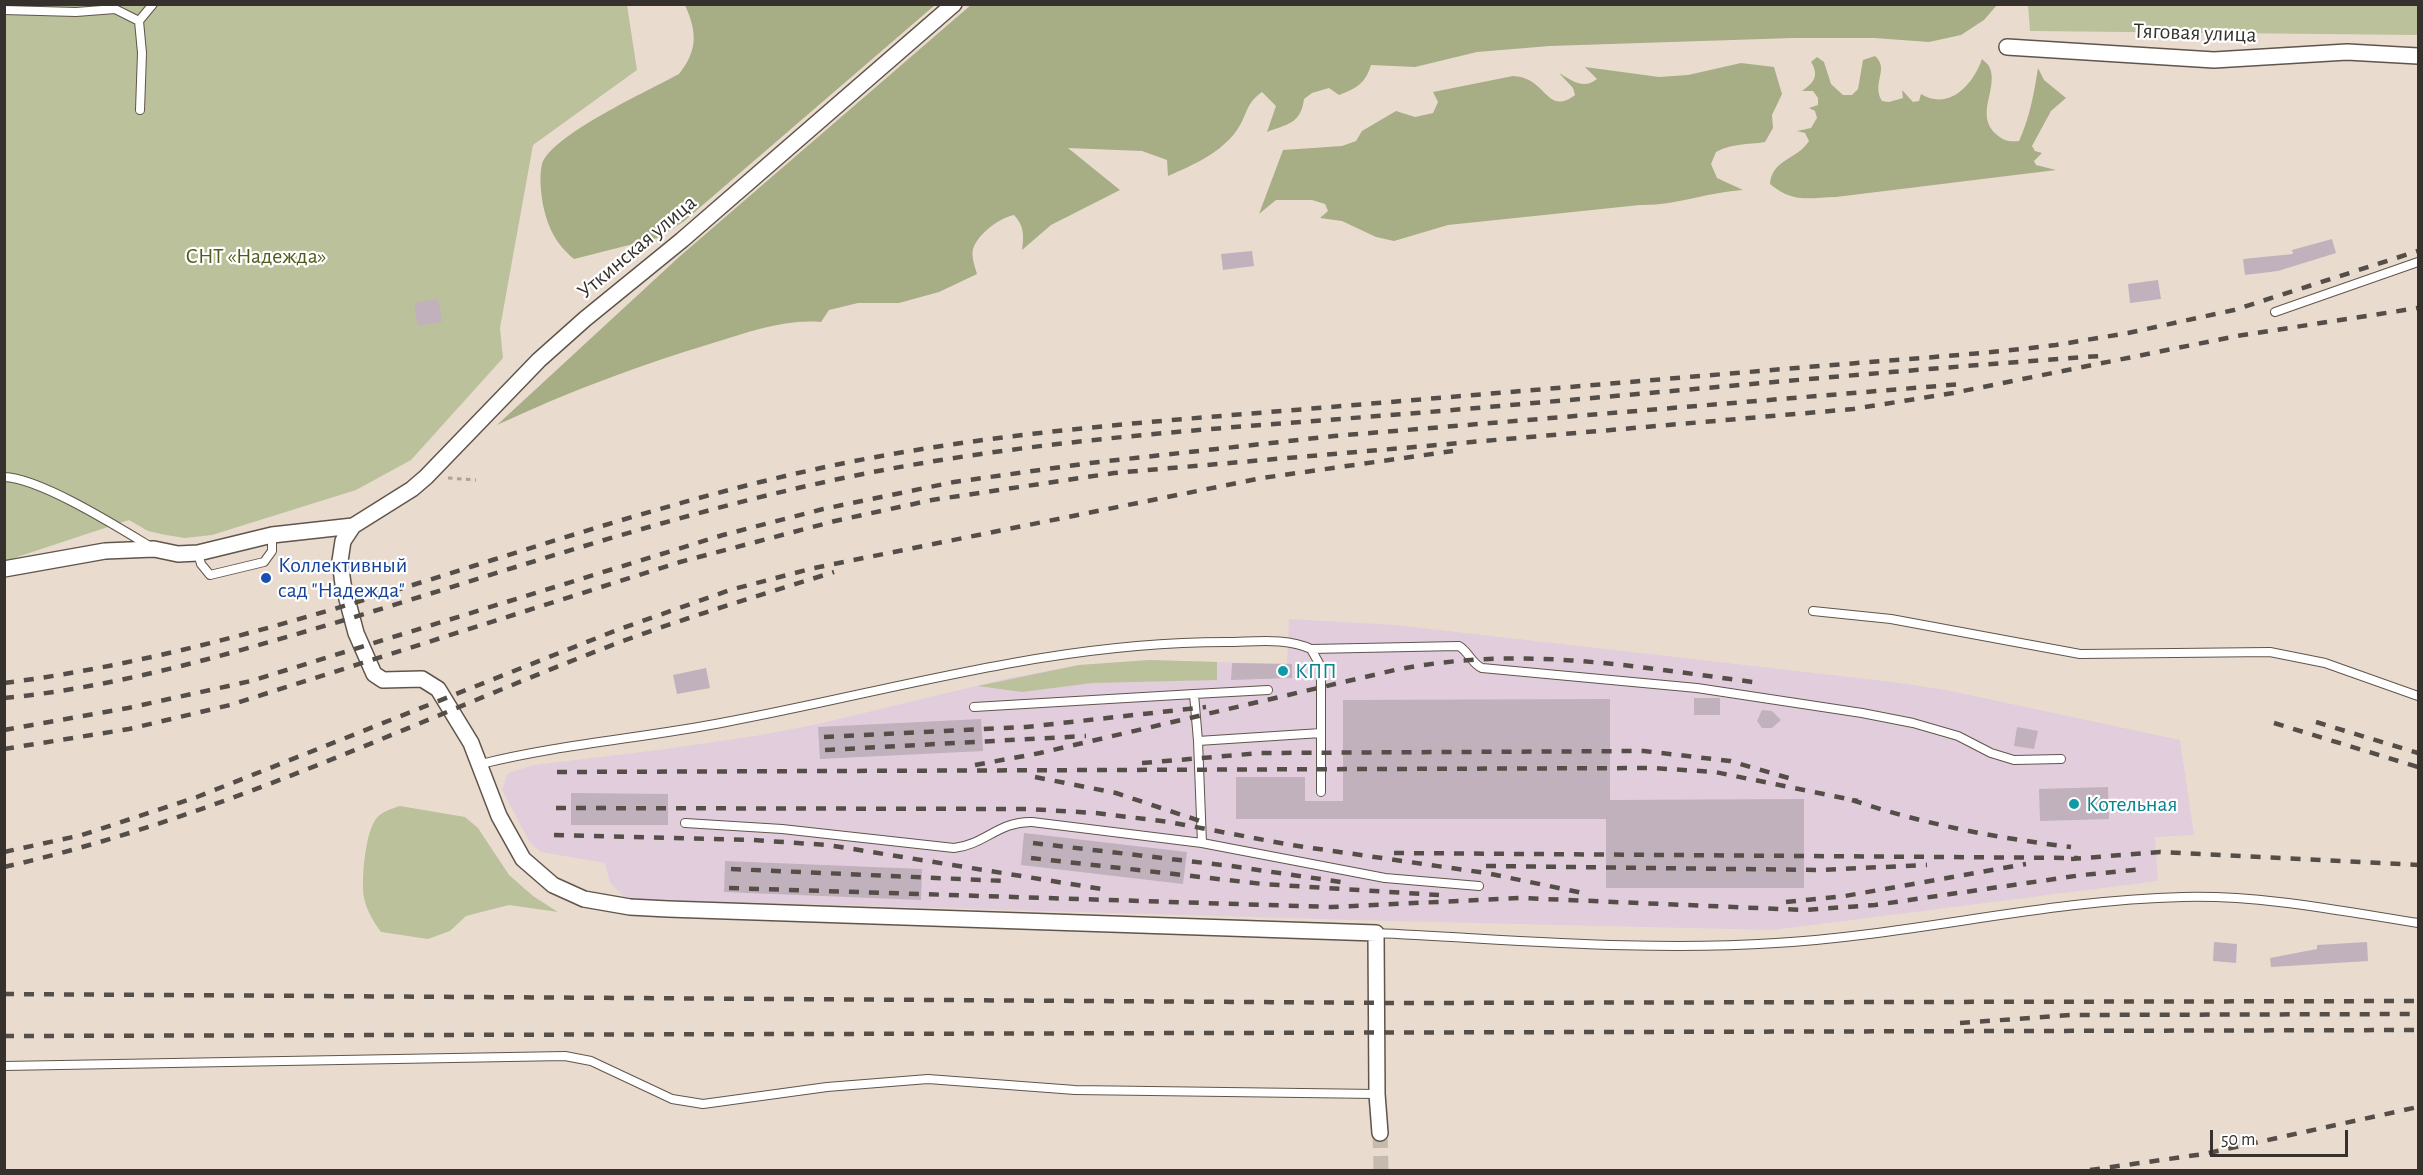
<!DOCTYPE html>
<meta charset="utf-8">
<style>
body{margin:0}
#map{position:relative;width:2423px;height:1175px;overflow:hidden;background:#e9dccf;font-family:"Alegreya Sans",sans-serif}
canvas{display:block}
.frame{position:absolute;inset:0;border:6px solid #36312c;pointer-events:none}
.scale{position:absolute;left:2210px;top:1130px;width:138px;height:27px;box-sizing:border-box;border:3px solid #36312c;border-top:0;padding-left:8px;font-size:18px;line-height:21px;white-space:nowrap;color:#36312c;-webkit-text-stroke:4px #fff;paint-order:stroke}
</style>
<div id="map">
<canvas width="2423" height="1175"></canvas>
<div class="frame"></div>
<div class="scale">50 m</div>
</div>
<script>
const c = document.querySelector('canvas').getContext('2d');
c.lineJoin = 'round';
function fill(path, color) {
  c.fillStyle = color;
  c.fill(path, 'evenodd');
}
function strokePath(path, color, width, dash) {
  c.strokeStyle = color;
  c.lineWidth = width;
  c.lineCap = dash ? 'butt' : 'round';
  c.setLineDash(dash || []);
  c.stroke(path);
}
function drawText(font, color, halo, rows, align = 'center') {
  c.font = font + ' "Alegreya Sans",sans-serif';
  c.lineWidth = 4.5;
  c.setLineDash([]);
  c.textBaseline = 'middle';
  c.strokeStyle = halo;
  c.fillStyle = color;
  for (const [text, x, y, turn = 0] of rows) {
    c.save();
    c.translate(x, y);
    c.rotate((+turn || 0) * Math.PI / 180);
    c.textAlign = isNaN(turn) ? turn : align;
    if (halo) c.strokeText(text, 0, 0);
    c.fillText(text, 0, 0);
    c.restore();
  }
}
fill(new Path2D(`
 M1289 619 1396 625 1893 682 1946 690 2180 740 2194 835 2155 837 2158 881 1773 930 1389 921 627 899 610 883 605 863 541 852 530 843 502 790 508 773 534 765 666 749 761 735 818 724 1009 678 1079 665 1149 660 1287 664Z`), '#e2cddc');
fill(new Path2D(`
 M5 5H627L637 70 533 145 500 328 503 358 411 460 356 490 212 535 185 538 166 535 148 531 129 520 5 561Z
 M2028 5H2418V35L2030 31Z
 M1149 660 1217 662V680L1092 683 1022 692 978 686 1079 665Z
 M400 806 465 817 478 828 509 875 533 896 558 912 509 905 466 916 450 931 428 939 381 932C373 921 367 911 364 898 361 881 365 833 376 819 382 811 391 809 400 806Z`), '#bac19b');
fill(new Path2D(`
 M972 4H1997V5L1984 20 1961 35 1929 42 1874 38H1793L1550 46 1477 52 1415 67 1371 65C1365 84 1357 88 1339 95L1329 88 1312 93 1304 99C1301 124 1287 124 1267 132L1276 106 1262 92C1245 104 1248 114 1237 130 1221 153 1193 165 1168 176L1167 160 1142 151 1068 148 1120 190 1051 225 1022 250C1024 235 1024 226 1014 215 999 218 978 234 973 249 971 257 975 267 977 274L939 292 899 303H858L829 310 821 322C784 319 749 332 713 343 639 365 568 392 497 425L679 257Z
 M685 5H935L683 222 657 238 574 259C556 244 548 228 543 205 541 193 539 176 542 164 551 135 650 90 679 74 698 50 697 32 685 5Z
 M1875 56C1890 69 1871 83 1882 101L1889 102 1903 98 1902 90 1913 102 1919 101 1921 94C1949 111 1973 85 1982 59 1984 61 1987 63 1989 66 2000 88 1973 115 1997 135 2004 141 2010 142 2019 141 2030 117 2034 93 2038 68L2044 80 2066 98 2051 111 2032 146 2035 151 2042 153 2034 161 2036 165 2056 170 1836 197C1807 198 1793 203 1770 184 1772 159 1797 160 1809 141L1805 133 1797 131 1811 128 1817 118 1815 111 1809 108 1818 105V98L1813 91H1802C1815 82 1819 75 1811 62L1817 57 1824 62 1831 84 1843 95H1852L1858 89 1863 60Z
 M1741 63 1774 67 1782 94 1772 115 1773 128 1765 142C1747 145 1733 143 1716 152L1711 164 1717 178 1743 190C1708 192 1675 206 1640 205L1448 225 1394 241 1376 237 1342 221 1320 218 1328 211 1325 204 1312 200H1276L1259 214 1283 150 1342 146 1356 141 1362 131 1396 111 1415 117 1433 113 1438 102 1433 92 1513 76C1547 77 1546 117 1575 95L1573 88 1559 73C1573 81 1583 90 1597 79L1585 67 1659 77 1688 75Z`), '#a7ae86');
fill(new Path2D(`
 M2332 239 2336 253 2278 271 2245 275 2243 259 2293 254 2292 250Z
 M1252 251 1254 266 1223 270 1221 254Z
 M2158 280 2161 299 2130 303 2128 284Z
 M438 299 442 322 418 326 414 303Z
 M1232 663 1292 664V678L1231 680Z
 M706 668 710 688 677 694 673 675Z
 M1694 698H1720V715H1694Z
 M1610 699V800L1804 799V888H1606V819H1236V777H1305V801H1343V700Z
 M1762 710 1772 711 1781 720 1772 728H1762L1757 721Z
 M981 719 983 751 820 759 818 727Z
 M2017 727 2038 731 2034 749 2014 746Z
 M2108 787 2109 819 2040 821 2039 789Z
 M571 793 668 794V825H571Z
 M1024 833 1187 852 1183 884 1021 865Z
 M725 861 922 869 921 900 724 892Z
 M2214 942 2237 944 2236 963 2213 961Z
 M2367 942 2368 961 2271 967 2270 958 2317 949V945Z`), '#c0b1bc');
strokePath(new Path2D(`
 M1380 1133 1381 1170`), '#c5baae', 15, [15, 8]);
const service = new Path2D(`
 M4 10 76 12 115 9 139 21 153 4
 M139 21 142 53 140 110
 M2275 312 2418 262
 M4 477C40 478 118 527 151 547
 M198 553 201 564 210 575 264 562 272 551V535
 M1813 611 1891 619 2080 654 2270 652 2325 663 2418 696
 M1311 649 1459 646C1469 652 1472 664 1482 668L1697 688 1862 713 1913 723 1958 736 1991 753 2014 760 2061 759
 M1194 694 1268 690
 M974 707 1194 694 1198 741
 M481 764C561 744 645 738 726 722 896 690 1051 642 1226 642 1254 642 1286 637 1311 649L1321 667V792
 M685 823 782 829 954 848C984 845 999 821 1032 822L1202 843 1385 878 1479 886
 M1202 843 1198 741 1321 733
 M1376 933C1509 939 1643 952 1776 943 1912 935 2047 900 2183 897 2262 895 2341 911 2418 923
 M4 1066 565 1056 591 1061 672 1099 703 1104 827 1087 928 1079 1075 1090 1377 1094`);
const minor = new Path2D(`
 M954 4 682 240 585 319 539 360 426 477 412 489 353 526 343 541 340 561 343 584 356 633 374 674 383 680 422 679 438 689 471 743 499 816 523 859 553 885 584 899 630 907 668 909 1376 933 1377 1094 1380 1133
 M2007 47 2214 60 2347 52 2418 56
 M4 569 105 551 154 549 178 554 198 553 272 535 353 526`);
strokePath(service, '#60554a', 10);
strokePath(minor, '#60554a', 18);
strokePath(new Path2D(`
 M448 478 476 480`), '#aca298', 3, [4.5, 4.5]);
strokePath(service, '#fff', 8);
strokePath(minor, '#fff', 15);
strokePath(new Path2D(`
 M4 683C304 645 580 511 876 457 1011 432 1147 422 1282 411 1450 397 1617 383 1784 369 1875 361 1966 356 2056 345L2128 333 2234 310 2418 251
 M4 698C121 687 236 652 348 619 516 568 682 511 853 476 1039 438 1229 428 1417 413 1645 394 1872 372 2100 356
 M2316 722 2418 753
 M2274 723 2418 767
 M4 730 128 708 251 681 723 535 823 509 954 482 1090 463 1334 436 1962 384
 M824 737 1026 727 1206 707
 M4 749 129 729 230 705 680 562 835 521 932 500 1114 473 1853 409 1953 393 2237 336 2418 308
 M825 750 1086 736
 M1142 763 1261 753 1644 751 1730 761 1792 779
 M975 765 1040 753 1395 670C1521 645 1629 666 1753 682
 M557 772 1652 768 1715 772 1858 801
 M1035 777 1116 793 1200 821
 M1852 800C1923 824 1996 838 2071 847
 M556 808 1027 809 1096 813 1169 822 1291 845 1486 873 1583 893
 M554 835 753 840 828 845 1108 890
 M1033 843 1231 866 1341 882
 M4 852 82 835 197 797 617 630 730 590 814 568 1262 478 1453 451
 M1394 853 2078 858
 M1031 858 1263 884 1439 895
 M2071 859 2160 852 2418 865
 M1486 866 1819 870 1927 865
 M4 867C217 819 412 722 615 644 687 617 761 595 834 572
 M731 869 1005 881
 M729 888 1331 907 1521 898 1804 910 1875 905 2082 875 2143 869
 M1786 902 1845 896 2026 864
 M4 994 1401 1003 2418 1001
 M1960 1023 2071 1015 2418 1014
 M4 1036 2418 1030
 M2090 1170 2204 1154 2418 1107`), '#554e48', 4.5, [10, 10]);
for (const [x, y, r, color] of [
 [266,578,6,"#1a4fb4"],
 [1283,671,6,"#0f9aa8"],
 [2074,804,6,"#0f9aa8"]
]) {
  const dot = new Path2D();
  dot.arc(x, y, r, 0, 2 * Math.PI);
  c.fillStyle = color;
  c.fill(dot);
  strokePath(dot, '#fff', 2);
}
drawText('22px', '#36312c', '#fff', [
 ["Тяговая улица",2195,33,2],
 ["Уткинская улица",637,247,-40]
]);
drawText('22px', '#535b1a', '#fff', [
 ["СНТ «Надежда»",256,256]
]);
drawText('22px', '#164399', '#fff', [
 ["Коллективный",278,565],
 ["сад \"Надежда\"",278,590]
], 'left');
drawText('22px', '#0d838f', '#fff', [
 ["КПП",1295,671],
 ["Котельная",2086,804]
], 'left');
</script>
